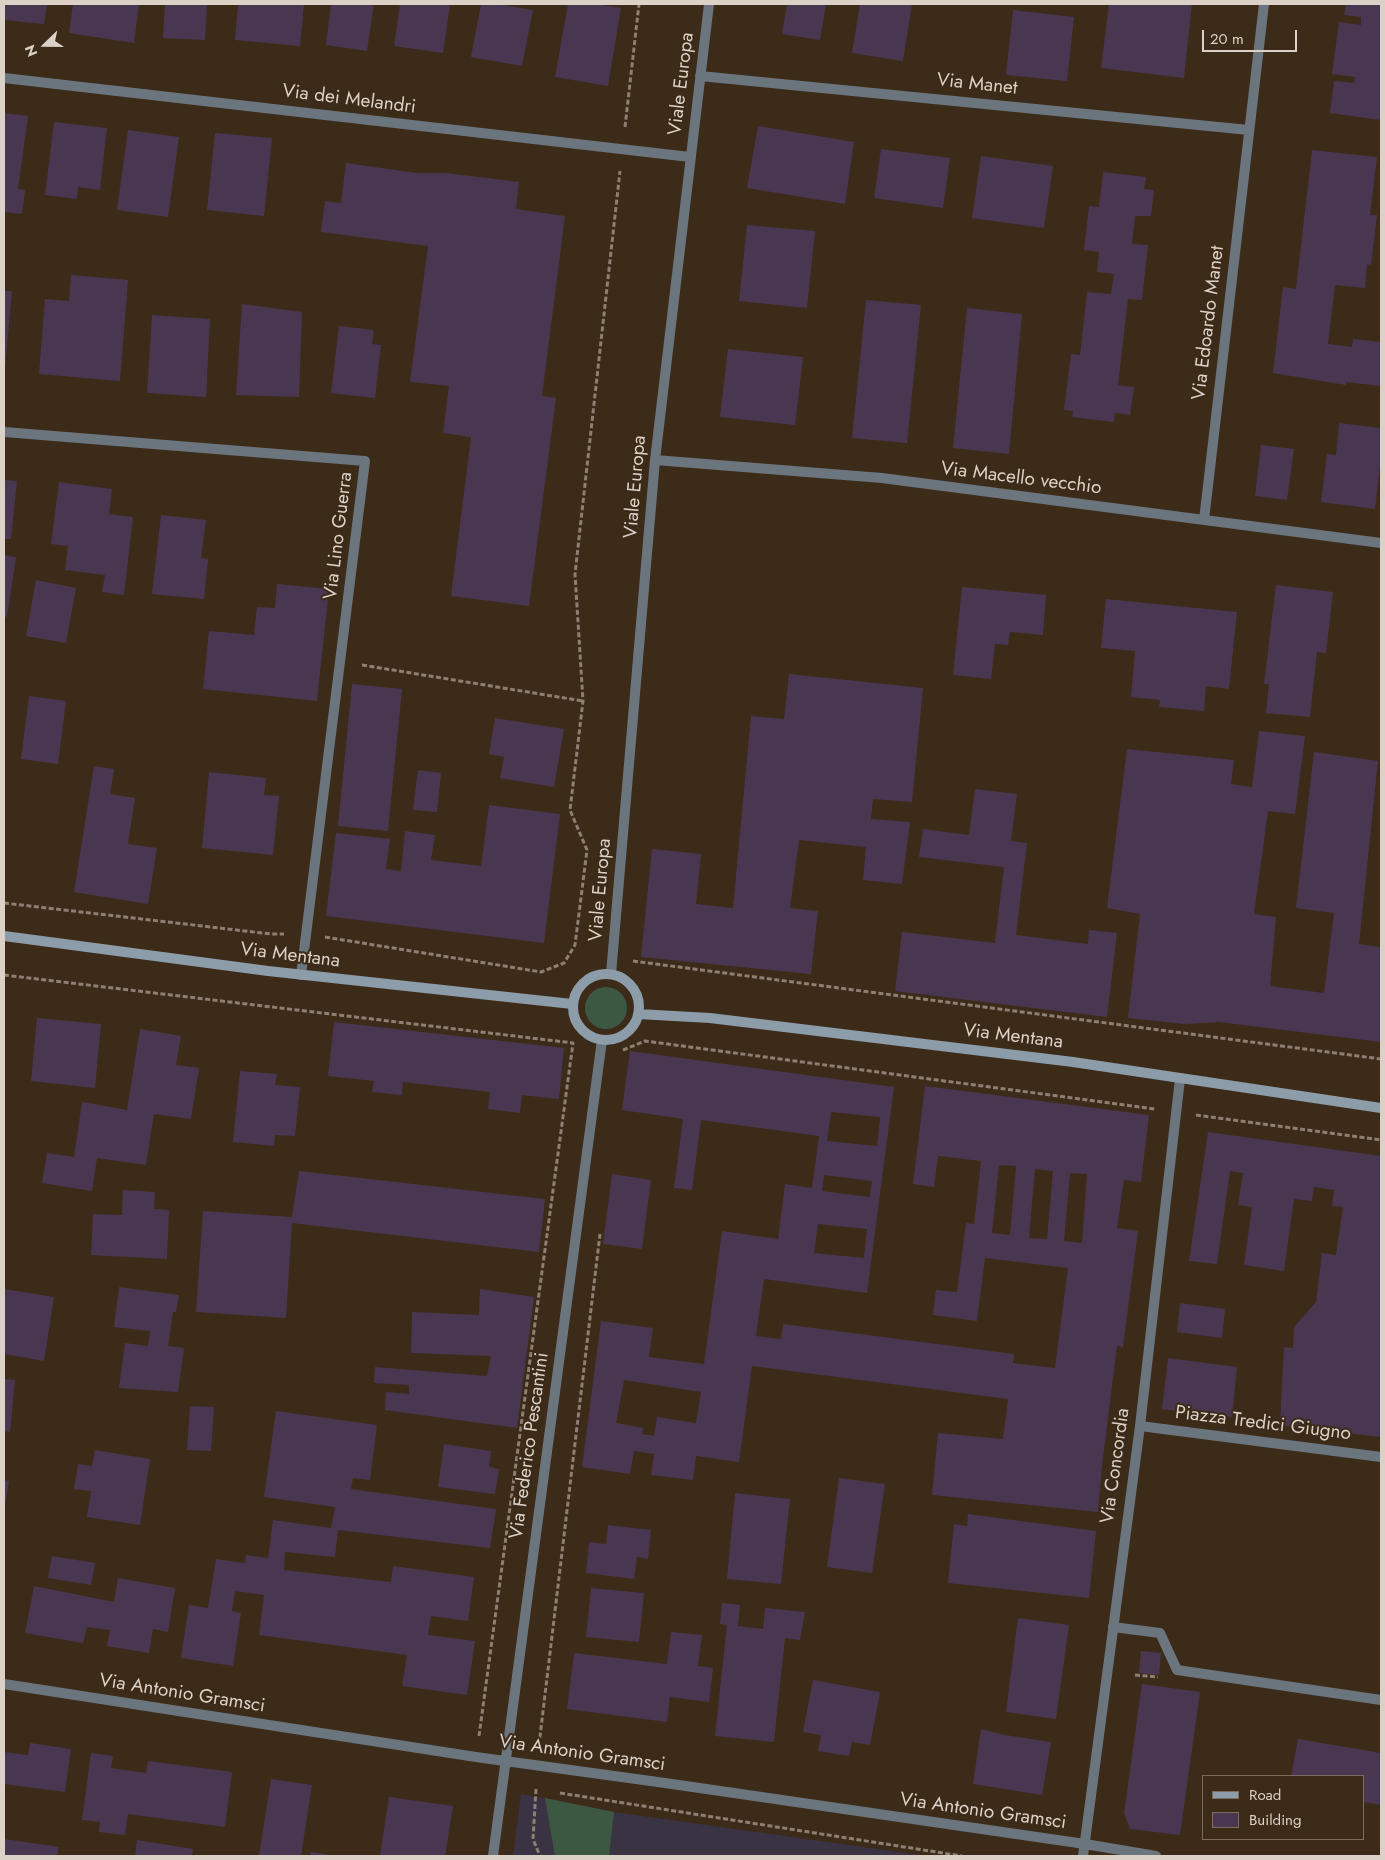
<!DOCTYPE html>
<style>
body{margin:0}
#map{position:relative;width:1385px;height:1860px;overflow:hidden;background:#3c2b19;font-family:Jost,sans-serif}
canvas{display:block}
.frame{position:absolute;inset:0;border:5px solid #dcd1c6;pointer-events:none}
.legend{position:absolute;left:1202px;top:1775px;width:162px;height:65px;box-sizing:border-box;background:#3c2b19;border:1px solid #7c6d5e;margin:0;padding:6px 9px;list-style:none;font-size:15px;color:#dcd1c6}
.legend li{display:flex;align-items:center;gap:10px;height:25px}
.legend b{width:25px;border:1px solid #7c6d5e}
.north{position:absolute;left:20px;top:20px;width:50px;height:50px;-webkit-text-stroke:4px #3c2b19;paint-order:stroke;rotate:248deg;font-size:14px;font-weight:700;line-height:20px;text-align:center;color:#dcd1c6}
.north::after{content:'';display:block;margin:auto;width:18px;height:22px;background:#dcd1c6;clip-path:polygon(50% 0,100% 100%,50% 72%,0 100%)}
.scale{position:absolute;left:1202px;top:30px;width:95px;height:22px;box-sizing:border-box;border:2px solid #dcd1c6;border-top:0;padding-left:6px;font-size:15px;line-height:18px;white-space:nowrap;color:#dcd1c6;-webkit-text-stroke:4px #3c2b19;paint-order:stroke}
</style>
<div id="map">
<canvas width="1385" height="1860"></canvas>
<div class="frame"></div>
<ul class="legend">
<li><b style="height:6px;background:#8c9ca9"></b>Road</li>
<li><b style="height:14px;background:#493751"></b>Building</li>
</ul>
<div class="north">N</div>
<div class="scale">20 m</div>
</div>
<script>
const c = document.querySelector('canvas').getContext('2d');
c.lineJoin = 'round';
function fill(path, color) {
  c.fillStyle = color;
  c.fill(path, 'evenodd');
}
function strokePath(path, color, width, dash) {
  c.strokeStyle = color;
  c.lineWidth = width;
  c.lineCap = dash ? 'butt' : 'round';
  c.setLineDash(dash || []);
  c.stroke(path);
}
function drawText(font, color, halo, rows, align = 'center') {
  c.font = font + ' Jost,sans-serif';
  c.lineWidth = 4;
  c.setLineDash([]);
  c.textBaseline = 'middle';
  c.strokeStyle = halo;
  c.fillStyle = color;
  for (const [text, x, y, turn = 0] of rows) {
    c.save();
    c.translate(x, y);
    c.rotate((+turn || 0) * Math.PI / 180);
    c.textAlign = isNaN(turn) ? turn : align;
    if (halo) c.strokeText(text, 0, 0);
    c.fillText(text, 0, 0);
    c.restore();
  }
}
fill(new Path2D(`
 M521 1794 614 1812 927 1856H513Z`), '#3a3344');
fill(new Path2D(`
 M585 1008a21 21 0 1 1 42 0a21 21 0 1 1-42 0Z
 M545 1798 614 1812 609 1856H555Z`), '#3d5842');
fill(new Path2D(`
 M4 4H47L44 24 4 20Z
 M73 4H139L134 43 69 33Z
 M165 4H207L205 40 163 38Z
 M238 4H304L300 46 235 40Z
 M331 4H374L367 51 326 45Z
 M400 4H450L443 53 394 46Z
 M481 4H496L533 10 522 66 471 57Z
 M568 4H595L621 8 608 86 555 77Z
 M787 4H826L820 40 782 34Z
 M860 4H912L903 61 852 53Z
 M1109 4H1192L1184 78 1101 68Z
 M1346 4H1381V120L1330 113 1334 81 1354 83 1355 77 1332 74 1339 22 1361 25V17L1344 15Z
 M1013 10 1074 17 1067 81 1006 75Z
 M4 113 28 116 18 189 25 190 22 214 4 212Z
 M54 122 107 128 100 190 78 187 77 199 45 195Z
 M758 126 854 142 845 204 747 188Z
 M128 130 179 137 168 217 117 210Z
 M215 133 272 138 264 216 207 210Z
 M881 149 950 158 943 208 874 198Z
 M1312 150 1377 157 1370 215H1377L1371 265 1367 264 1365 288 1335 285 1328 344 1352 347 1353 339 1381 342V386L1346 382V385L1273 373 1283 287 1296 289Z
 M981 156 1053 166 1044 228 972 218Z
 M346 163 417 173H446L519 182 516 209 565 216 542 396 556 398 529 606 451 596 471 437 443 433 449 386 410 382 428 246 321 232 325 201 341 203Z
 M1103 172 1146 177 1144 189 1154 190 1151 216H1135L1132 244 1148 245 1142 300 1128 299 1118 385 1134 387 1130 415 1115 413 1114 422 1072 417 1073 411 1064 410 1071 354 1080 355 1087 292 1111 294 1114 274 1097 272 1099 252 1084 250 1089 206 1099 207Z
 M747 225 815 231 807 308 739 301Z
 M71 275 128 280 120 381 39 374 45 299 69 301Z
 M4 291H12L5 368H4Z
 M866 300 921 305 907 443 852 438Z
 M242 304 302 312 299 397 236 395Z
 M967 308 1022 314 1009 454 953 448Z
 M152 315 210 319 206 397 147 393Z
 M339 326 374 330 372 344 381 345 375 398 331 393Z
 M728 349 803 357 795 425 720 417Z
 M1339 423 1381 428V457L1375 509 1321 502 1327 454 1336 455Z
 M1261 445 1294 449 1287 500 1255 496Z
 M4 480 17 481 11 539H4Z
 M59 482 112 489 109 514 133 517 124 595 102 592 105 575 65 570 68 546 51 544Z
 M161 515 206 520 201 558 208 559 204 599 152 594Z
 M4 555 16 557 7 617 4 616Z
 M36 580 76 588 66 643 26 636Z
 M277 584 329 589 317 701 203 689 209 631 254 635 257 607 275 608Z
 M1276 585 1333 592 1326 653 1317 652 1310 717 1266 713 1269 684H1264Z
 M962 587 1046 595 1043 635 1010 632 1008 645 995 644 991 679 953 675Z
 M1106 599 1237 612 1229 689 1206 686 1204 711 1159 707 1160 700 1131 697 1135 651 1101 648Z
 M789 674 923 688 912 802 873 799 871 819 910 822 902 884 863 880 866 847 799 840 790 908 818 911 811 974 641 957 652 849 701 854 696 904 733 908 751 716 784 719Z
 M352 684 402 689 388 831 338 826Z
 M29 696 66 701 58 764 21 759Z
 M495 718 564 729 554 787 500 778 504 757 489 754Z
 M1259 731 1305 736 1295 814 1268 811 1254 914 1276 917 1270 986 1324 993 1334 913 1296 908 1314 752 1378 761 1359 944 1381 947V1042L1219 1022 1185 1024 1128 1018 1140 914 1107 908 1127 749 1234 760 1231 784 1252 787Z
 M94 766 114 769 110 794 135 798 128 844 157 848 148 904 74 892Z
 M418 770 441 773 437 812 413 810Z
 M209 772 266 778 264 795 279 796 273 855 202 848Z
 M975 789 1017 794 1011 841 1027 843 1016 935 1088 944 1089 930 1117 933 1107 1017 895 991 902 932 995 943 1004 867 919 857 923 829 969 835Z
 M489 805 560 814 544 943 326 916 336 833 390 839 386 869 401 871 405 831 435 835 431 860 481 866Z
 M37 1018 101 1024 95 1088 31 1081Z
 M334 1022 564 1048 559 1099 522 1095 520 1113 488 1109 490 1092 403 1082 402 1095 372 1092 374 1081 328 1076Z
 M140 1029 181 1036 176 1065 199 1068 191 1119 154 1114 146 1165 97 1158 92 1191 42 1183 47 1153 74 1157 82 1102 127 1110Z
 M630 1051 894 1087 867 1293 764 1279 756 1336 781 1339 783 1324 1014 1354 1013 1363 1055 1368 1068 1268 985 1258 977 1321 933 1315 936 1290 957 1292 966 1223 974 1224 981 1161 938 1156 934 1187 913 1184 925 1086 1149 1115 1141 1182 1124 1180 1117 1228 1138 1231 1123 1347 1117 1346 1102 1466 1098 1512 932 1495 938 1433 1003 1439 1008 1399 752 1366 739 1462 696 1456 693 1480 651 1475 654 1454 634 1451 630 1474 582 1467 601 1321 653 1328 649 1357 704 1364 722 1231 778 1239 785 1184 812 1188 819 1136 701 1120 692 1190 674 1188 683 1119 622 1110ZM831 1112 880 1117 877 1146 827 1141ZM999 1165 1016 1166 1010 1235 992 1233ZM1035 1169 1053 1171 1047 1239 1029 1238ZM1070 1173 1087 1174 1082 1243 1064 1241ZM824 1175 872 1181 870 1197 822 1191ZM818 1224 867 1229 864 1258 814 1253ZM624 1380 701 1392 696 1423 657 1417 654 1436 642 1434 643 1428 616 1423Z
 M240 1071 277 1074 275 1085 300 1087 295 1136 275 1135 274 1146 233 1142Z
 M1208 1132 1381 1156V1437L1280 1425 1284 1347 1293 1348 1294 1327 1316 1302 1322 1253 1336 1255 1343 1207 1332 1206 1334 1190 1314 1187 1312 1201 1294 1199 1284 1271 1244 1265 1252 1207 1238 1205 1243 1173 1230 1171 1217 1264 1189 1261Z
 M299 1171 545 1199 539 1252 292 1223 286 1318 196 1312 203 1211 292 1217Z
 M612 1174 651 1180 642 1249 603 1244Z
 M123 1190 155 1192 154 1209 169 1210 167 1259 91 1255 93 1214 122 1215Z
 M119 1287 179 1295 176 1312H173L168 1346 184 1348 178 1392 119 1388 125 1343 148 1346 150 1331 114 1327Z
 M4 1289 54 1297 44 1361 4 1354Z
 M480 1289 534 1297 517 1428 385 1410 386 1392 409 1394V1385L374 1383 375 1367 487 1376 491 1356 411 1353 412 1312 479 1315Z
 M1180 1303 1225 1309 1222 1338 1177 1332Z
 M1168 1358 1237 1367 1232 1417 1162 1409Z
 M4 1379 15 1380 10 1432 4 1431Z
 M190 1406 214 1407 211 1451 187 1450Z
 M276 1411 377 1425 370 1480 353 1478 351 1489 496 1509 490 1548 338 1530 335 1557 285 1552 284 1570 391 1582 393 1566 474 1577 468 1621 431 1616 428 1635 475 1641 467 1695 402 1686 407 1655 259 1635 264 1595 235 1591 232 1611 241 1613 233 1666 181 1658 189 1605 208 1608 216 1559 245 1563 246 1555 268 1558 273 1520 331 1528 335 1507 264 1497Z
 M444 1444 491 1451 489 1467 499 1469 495 1494 438 1487Z
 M95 1450 150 1459 140 1525 87 1517 91 1491 74 1489 78 1464 92 1466Z
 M839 1478 885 1484 872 1573 827 1567Z
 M4 1480 9 1481 5 1506H4Z
 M735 1493 790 1499 781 1584 727 1579Z
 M968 1514 1096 1531 1089 1598 948 1583 954 1524 967 1526Z
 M608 1525 651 1530 648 1559 637 1557 634 1579 586 1573 589 1542 606 1544Z
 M52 1556 95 1563 91 1585 48 1578Z
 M118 1578 175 1588 168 1632 153 1629 149 1653 107 1646 110 1630 94 1628 87 1627 83 1643 25 1633 34 1586 114 1602Z
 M591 1588 644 1593 639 1642 586 1637Z
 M722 1603 740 1605 738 1626 763 1629 765 1608 805 1612 800 1640 785 1638 774 1742 715 1736 727 1625 720 1624Z
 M1018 1618 1069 1625 1056 1719 1006 1712Z
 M671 1632 702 1635 698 1666 713 1668 709 1702 670 1697 667 1722 567 1709 574 1653 667 1664Z
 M1141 1651 1161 1653 1159 1675 1139 1673Z
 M813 1680 880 1692 870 1745 852 1742 849 1756 818 1751 821 1735 803 1732Z
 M1142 1684 1200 1692 1180 1835 1130 1829 1124 1813Z
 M981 1729 1005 1735 1051 1742 1042 1795 973 1784Z
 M1298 1739 1381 1753V1805L1364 1802V1776H1291Z
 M30 1743 71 1749 65 1792 4 1784V1752L28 1755Z
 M91 1753 113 1756 111 1768 146 1773 148 1761 232 1772 225 1827 128 1814 125 1835 99 1832 100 1822 82 1820Z
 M271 1779 312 1785 301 1856H259Z
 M389 1797 453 1806 445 1856H380Z
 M4 1839 59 1847 57 1856H4Z
 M137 1840 193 1849 192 1856H135Z
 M311 1852 331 1855V1856H310Z`), '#493751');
strokePath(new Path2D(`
 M625 127 639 4
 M362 665 583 701
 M4 903 271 934H284
 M325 937 541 972 564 963 575 945 587 850 570 810 583 701 575 574 620 171
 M633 961 1381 1059
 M4 975 573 1043 479 1736
 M623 1050 645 1041 1155 1109
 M1196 1115 1381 1140
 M1135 1675 1158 1677
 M539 1745 600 1234
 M536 1789 533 1839 540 1856
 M560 1793 962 1856`), '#8d7f71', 3, [5, 2.5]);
strokePath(new Path2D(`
 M1140 1426 1381 1457
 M1113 1627 1160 1633 1177 1670 1381 1700`), '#6b757d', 10);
strokePath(new Path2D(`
 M700 76 1249 130
 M4 78 690 157
 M4 432 365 461 301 975
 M655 460 882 478 1381 543
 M1204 520 1264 4
 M611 974 655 460 709 4
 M4 1684 476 1757 665 1783 1085 1844 1156 1856
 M493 1856 602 1040
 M1083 1856 1140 1426 1180 1079`), '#6b757d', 10);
strokePath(new Path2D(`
 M4 936 268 971 572 1004
 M573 1007a33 33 0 1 1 66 0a33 33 0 1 1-66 0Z
 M638 1014 710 1018 1073 1062 1381 1108`), '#8c9ca9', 10);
drawText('19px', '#dcd1c6', '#3c2b19', [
 ["Viale Europa",682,84,-83],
 ["Via Manet",977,85,6],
 ["Via dei Melandri",349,100,7],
 ["Via Edoardo Manet",1209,323,-83],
 ["Via Macello vecchio",1021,479,7],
 ["Viale Europa",636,487,-85],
 ["Via Lino Guerra",339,536,-83],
 ["Viale Europa",601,890,-85],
 ["Via Mentana",290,956,7],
 ["Via Mentana",1013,1037,7],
 ["Piazza Tredici Giugno",1263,1424,7],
 ["Via Federico Pescantini",530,1446,-82],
 ["Via Concordia",1116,1466,-82],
 ["Via Antonio Gramsci",182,1694,9],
 ["Via Antonio Gramsci",582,1754,8],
 ["Via Antonio Gramsci",983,1812,8]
]);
</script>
